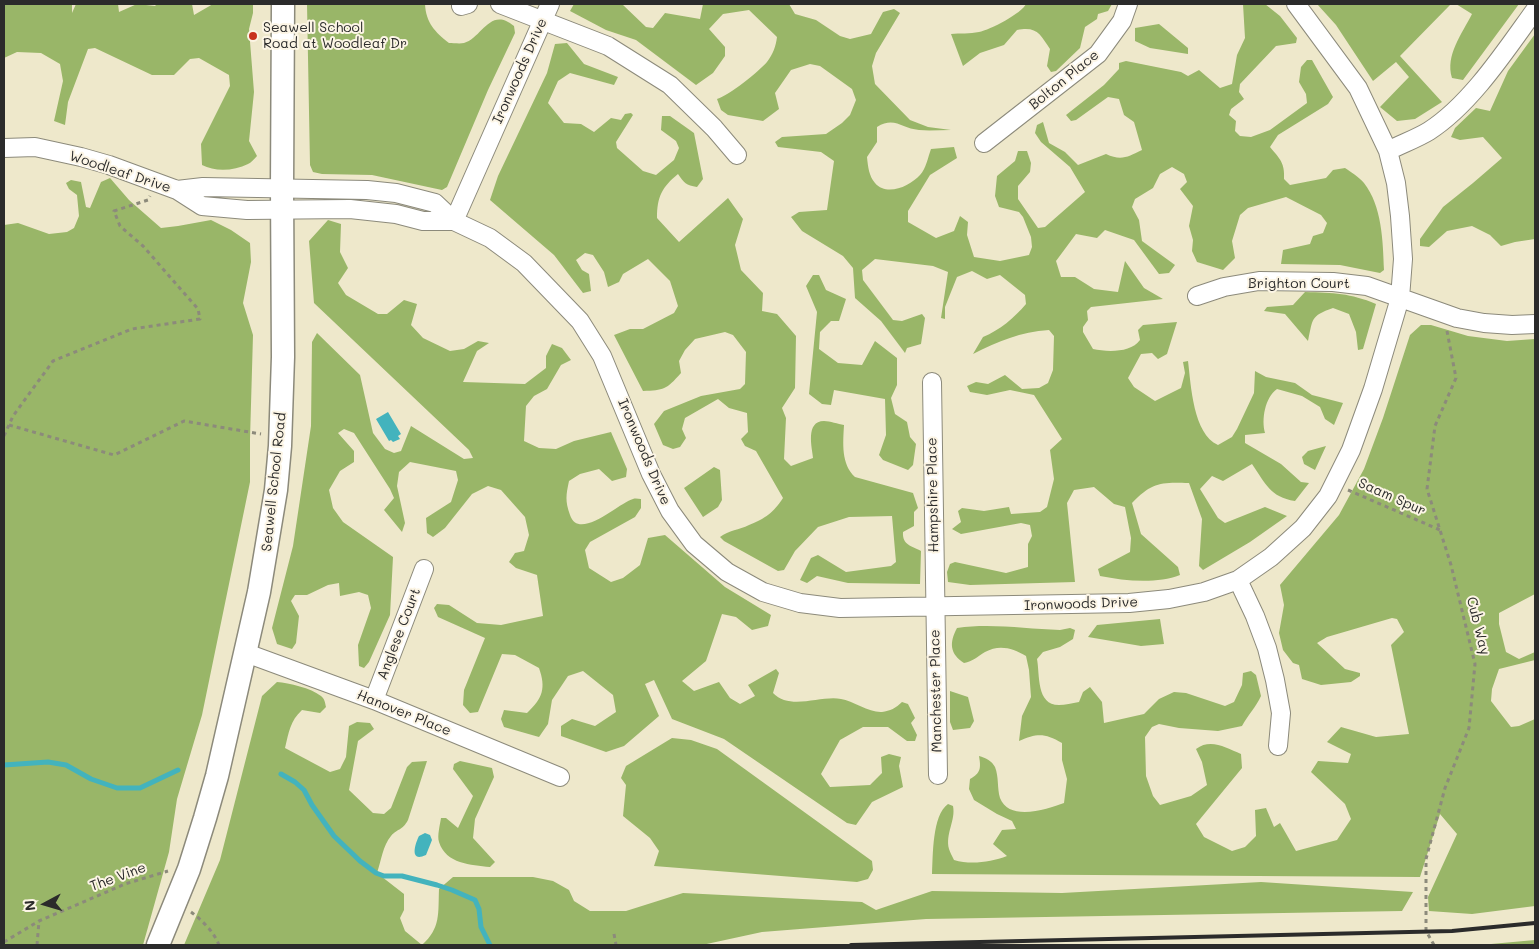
<!DOCTYPE html>
<style>
body{margin:0}
#map{position:relative;width:1539px;height:949px;overflow:hidden;background:#eee8cb;font-family:Mali,sans-serif}
canvas{display:block}
.frame{position:absolute;inset:0;border:5px solid #2b2b2b;pointer-events:none}
.north{position:absolute;left:20px;top:879px;width:50px;height:50px;-webkit-text-stroke:4px #fcf5e5;paint-order:stroke;rotate:264deg;font-size:14px;font-weight:700;line-height:20px;text-align:center;color:#2b2b2b}
.north::after{content:'';display:block;margin:auto;width:18px;height:22px;background:#2b2b2b;clip-path:polygon(50% 0,100% 100%,50% 72%,0 100%)}
</style>
<div id="map">
<canvas width="1539" height="949"></canvas>
<div class="frame"></div>
<div class="north">N</div>
</div>
<script>
const c = document.querySelector('canvas').getContext('2d');
c.lineJoin = 'round';
function fill(path, color) {
  c.fillStyle = color;
  c.fill(path, 'evenodd');
}
function strokePath(path, color, width, dash) {
  c.strokeStyle = color;
  c.lineWidth = width;
  c.lineCap = dash ? 'butt' : 'round';
  c.setLineDash(dash || []);
  c.stroke(path);
}
function drawText(font, color, halo, rows, align = 'center') {
  c.font = font + ' Mali,sans-serif';
  c.lineWidth = 4;
  c.setLineDash([]);
  c.textBaseline = 'middle';
  c.strokeStyle = halo;
  c.fillStyle = color;
  for (const [text, x, y, turn = 0] of rows) {
    c.save();
    c.translate(x, y);
    c.rotate((+turn || 0) * Math.PI / 180);
    c.textAlign = isNaN(turn) ? turn : align;
    if (halo) c.strokeText(text, 0, 0);
    c.fillText(text, 0, 0);
    c.restore();
  }
}
fill(new Path2D(`
 M4 4H72V13L76 4H118L119 12 137 4 155 6 157 4H192L194 15 213 4H253V13L249 29 254 92 249 141 257 156C254 159 251 163 248 164 234 171 215 172 202 165L201 144 230 86 229 75 199 58 190 59 174 75H152L95 48 88 49 68 102 65 125 54 121 63 81 60 64 41 53 17 52 4 58Z
 M307 4H425C426 23 435 32 449 43 453 43 460 44 464 43 482 38 490 6 514 26L515 33 488 90 447 187 442 190 372 175 322 174 313 172 310 165Z
 M574 4H622L646 27 653 28 665 13 700 19 703 4H789L795 14 816 20 840 36 850 39 871 34 883 12 894 9 900 13 876 53 872 66 875 84 910 120 928 127 951 130C940 130 929 131 919 130 902 129 895 116 877 127V142L867 157C868 167 869 176 875 183 887 197 910 186 920 175 926 169 928 157 931 149L954 147 957 158 930 175 908 211V222L936 238 954 231 960 216 968 222 967 235 974 257 1000 261 1029 255 1032 247 1031 237 1023 217 1019 212 999 207 995 196 997 176 1015 161 1018 151H1027L1031 163 1030 172 1018 186V199L1038 228 1045 227 1085 192 1070 167 1041 142 1035 133 1037 125 1043 122 1049 143 1065 152 1078 165 1106 154C1121 161 1128 157 1142 150L1134 122 1124 115 1119 99 1108 97 1076 120 1071 121 1066 115 1104 85 1119 69V63L1126 61 1181 72 1188 76 1199 70 1220 88 1232 84 1237 55 1245 38 1243 4H1265L1280 16 1297 38 1296 43 1276 46 1240 84 1239 92 1244 99 1231 109 1229 115 1236 121 1235 131 1240 136 1251 137 1270 130 1307 103 1306 94 1299 82 1301 67 1307 60H1312L1333 97 1328 104 1278 135 1270 147C1280 159 1285 163 1284 179L1290 185 1326 178 1333 170 1345 168C1351 172 1359 177 1364 183 1382 206 1383 241 1384 270L1380 273 1340 265 1281 264 1283 250 1310 244 1313 236 1323 233 1327 223 1321 215 1286 197 1248 208 1240 215 1232 241 1235 258 1223 270 1197 262 1192 251 1193 240 1189 226 1193 206 1180 189 1187 182 1184 174 1172 167 1160 174 1153 188 1135 199 1132 207 1139 220 1142 241 1175 265 1169 273 1159 274 1134 240 1105 230 1097 238 1076 234 1056 261 1061 277H1075L1094 289 1118 292 1125 261 1144 288 1163 299 1091 307 1087 311 1088 320 1083 327V332L1093 349C1107 352 1131 353 1140 340L1138 330 1143 325 1177 322 1167 354 1158 359 1152 353 1141 354 1128 378 1134 387 1155 401 1181 388 1185 373 1183 362 1188 361C1191 385 1193 434 1218 445L1232 437 1237 429 1254 393 1255 371 1266 377 1295 383 1312 395 1343 403 1334 425 1325 419 1320 407 1302 396 1277 389C1265 397 1261 420 1265 433L1245 435V443L1281 464 1301 482 1309 483 1295 501C1270 497 1266 484 1252 464L1223 481 1212 476 1200 489 1218 518 1225 523 1265 507 1287 516 1250 542 1203 570 1199 566 1202 519 1189 483C1161 482 1152 482 1132 503L1141 534 1178 567 1180 575C1157 584 1125 581 1100 576L1098 569 1130 552 1131 538 1125 507 1114 504 1094 487 1074 490 1067 503 1075 582 970 585 948 582 947 572 950 564 955 562 1006 573 1028 567V544L1032 536 1030 525 1021 523 961 534 952 529 961 522 958 511 962 508 984 511 1009 507 1011 514 1040 512 1047 507 1054 479 1050 450 1062 439 1034 395 1010 390 987 395 970 392 967 386 976 382 988 384 1005 375 1022 389 1039 388 1048 383 1053 370 1054 336 1049 330C1020 332 999 341 973 354L983 337C1000 330 1014 318 1026 304L1025 295 1000 275 987 279 972 271 957 277 945 307V319L941 318 948 272 933 266 875 259 862 270 863 280 893 320 902 321 922 314 925 318 921 344 907 348 905 353 881 321 855 298 853 268 843 256 802 231 791 217 799 212 827 210 834 161 821 152 778 147 775 142 782 137 826 134 842 123 850 115 856 100 852 89 820 66 810 64 791 70 775 93 779 109 763 121 728 115 721 110 717 99C731 94 757 73 767 62 773 54 776 46 777 37L749 10 723 14 709 29 725 47V56L713 73 696 85 636 40 606 30 570 11Z
 M1026 4 1097 5 1112 4 1108 11 1098 14 1097 19 1085 27 1080 48 1056 71 1051 72 1047 66 1050 49C1040 34 1037 26 1017 30L1004 45 980 53 963 66 951 34C960 33 970 34 979 32 990 30 1022 13 1026 4Z
 M1317 4H1451L1400 56 1442 102 1415 119 1397 121 1380 107 1409 77 1396 62 1373 81 1336 25Z
 M1456 4H1519L1463 80 1452 78C1445 55 1462 34 1472 14Z
 M1159 24 1188 48V54L1150 48 1135 41V28Z
 M1535 34V239L1515 242 1501 246 1490 235 1472 226 1447 231 1429 247 1420 246V239L1443 207 1473 183 1502 158 1483 137 1460 140 1451 137 1455 128 1476 108 1490 111 1508 71Z
 M567 43 584 64 618 77 614 85 570 73 558 81 548 103 564 123 581 124 594 132 611 118 621 120 625 114 631 113 633 115 616 142 617 148 643 171 656 175 674 160 679 148 676 141 661 130 662 116H670L694 133 703 179 697 187C686 185 684 183 678 174 662 187 657 197 657 218L679 242 728 198 743 219 735 245 741 270 763 293 762 311 777 314 796 336 795 388 782 408 786 418 784 459 791 466 813 458C812 448 805 421 824 421 830 421 838 424 844 425 843 443 841 464 855 477L913 493 918 508 914 512V526L903 532C902 545 912 546 921 551L920 584 848 583 817 576 807 583 800 580 811 558 818 555 846 572 891 566 896 562 892 516 849 517 818 527 795 551 784 570 778 571 724 541 720 537C729 530 739 530 749 525 766 518 773 513 783 498L756 451 745 446 741 439 748 432 747 413 729 408 718 399 685 418 682 429 686 438 680 447 673 449 663 445 654 424 664 411 701 396 740 389 745 384 746 352 733 335 725 332 695 339 685 350 679 361 681 373C666 390 664 390 643 391L614 335 630 329H643L674 313 678 306 670 281 648 259 623 274 619 282 608 287 604 272 593 255 585 253 576 260 582 270 589 274 591 291 583 293 554 255 490 200 498 176 547 73 555 44Z
 M110 178 129 200 161 228 178 226 211 220 231 230 250 243 251 262 243 303 253 335 250 439V482L202 715 177 799 169 852 143 945H4V225L18 223 49 234 67 232 74 228 79 216 77 195 69 189 66 183 71 180 81 182 86 207 90 208 101 182Z
 M328 220 341 224 340 252 348 268 338 283 346 295 378 314H387L404 300 417 304 411 325 423 338 450 351 464 349 478 341 489 343 477 351 463 382 525 384 546 368V356L552 344 562 348 571 360 561 365 547 389 534 396 526 406 524 441 539 448 556 449 574 441 611 432 627 469 626 477 612 481 599 469 580 474 569 481C566 495 565 501 570 515 579 542 620 502 633 499 636 498 638 499 641 499V508L635 517 590 542 585 550 589 568 611 582 623 578 640 565 648 538 665 535 725 587 771 615 768 626 752 630 736 617 722 614 706 661 682 681 694 691 719 682 730 698 740 704 755 696 748 685 776 669 779 673 773 693C790 711 821 695 841 699 853 701 870 713 882 712 890 711 896 708 902 702L908 704 915 718 911 723 917 735 915 741H907L888 727H863L840 740 821 774 830 787 870 785 882 773 881 757 889 754 901 757 899 766 903 787 872 802 856 825 847 823 724 739 672 719 654 680 645 684 659 716 624 746 606 752 561 736V726L572 719 595 726 616 712 613 695 583 671 568 676 552 700 548 724 539 737 504 727 501 719 504 710 527 713C543 698 546 688 539 668L515 655 502 654 478 712 470 713 463 705 464 690 485 638 438 617 434 608 437 604 449 605 477 623 501 625 543 616 537 575 516 568 509 562 515 553 524 551 529 535 525 517 501 490 488 486 472 494 445 528 433 537 427 533 426 518 451 502 458 480 456 471 410 462 399 472 397 486 405 523 402 532 384 510 394 498 390 489 354 433 344 429 338 433 354 451V462L340 471 329 490 333 508 343 522 393 557 390 615 369 662 364 668 359 666 358 645 371 608 368 595 359 592 340 596 339 583 328 585 307 595H295L291 601 299 616 296 643 292 649 277 644 272 628 293 546 311 426 312 342 317 333 360 375 373 433 385 449 394 453 401 451 411 426 464 459 473 458 469 450 314 303 309 241Z
 M813 275H819L826 290 846 299 839 321H831L820 332 819 349 838 363 862 365 875 341 897 358V385L891 398 895 414 907 422 910 437 916 444 913 465 908 470 883 460 879 455 886 435 885 399 834 390 831 405 822 404 809 394 817 312 806 286Z
 M1305 292C1334 293 1350 293 1376 304L1363 349 1358 350 1356 332 1349 314 1333 308C1310 316 1313 319 1308 341L1285 314 1264 311 1267 307 1293 305Z
 M1421 325H1431L1468 336 1507 341 1535 339V594L1499 613V624L1506 652 1519 659 1535 652V660L1499 669 1492 689 1491 701 1511 727 1519 726 1535 719V761L1534 764 1535 765V906L1472 914 1429 911 1428 897 1457 834 1440 814 1420 877 932 874C933 856 932 815 948 804L953 806C956 820 945 834 949 849 950 852 952 856 954 860 971 865 991 862 1007 856L993 844 1002 830 1016 829 1012 821 997 814 974 800 969 789 970 779C981 773 981 768 979 756 986 758 992 761 995 767 999 777 997 788 1000 798 1009 822 1048 809 1064 803L1067 779 1062 760V743C1045 733 1037 733 1019 741L1022 716 1031 697 1029 670 1026 656C1013 648 999 644 985 652 977 657 973 661 964 663 950 654 949 643 957 628 991 623 1026 629 1060 630L1070 628 1075 630 1073 639 1060 647 1043 652 1037 659C1040 675 1036 705 1059 705 1065 705 1072 703 1079 702L1083 692 1090 687 1102 702 1104 723 1144 714 1159 699 1174 692 1186 693 1225 706 1234 702 1242 685 1243 673 1251 671 1256 675 1261 696C1256 707 1248 715 1242 726L1218 731 1179 728 1159 724 1152 727 1145 737 1146 776 1153 796 1160 805 1191 796 1207 785 1202 762 1196 749C1211 738 1226 748 1241 754L1242 768 1196 824 1204 837 1232 851 1245 847 1256 836 1255 810 1266 808 1274 827 1280 823 1296 851 1337 840 1351 819 1345 804 1311 772 1318 761 1348 763 1351 754 1327 742 1341 727 1376 737 1409 734 1391 645 1404 632 1397 619 1392 618 1327 637 1317 643 1345 669 1360 673V676L1351 682 1321 685 1302 679 1299 665 1293 663 1283 650 1279 633 1284 605 1280 585 1339 515 1364 469 1383 418 1410 335Z
 M1326 446 1315 470 1304 464 1302 457 1308 451Z
 M714 467 720 470 722 500 718 507 703 517 684 488Z
 M1160 619 1164 644 1141 646 1088 637 1097 625Z
 M277 682C289 683 311 688 321 696 325 699 325 703 326 707L320 713 302 710C290 721 289 732 285 748L330 772 340 769 346 757 349 726 357 722 370 723 374 729 358 741 349 790 373 813 384 814 391 808 407 767 412 762 427 761 408 820C402 831 398 828 391 836 383 845 381 861 377 873L404 894V910L400 918 405 931 422 945C441 928 438 913 439 889L453 877H533L553 881 569 890 574 901 590 911H626L683 893 862 902 876 910 932 891 1062 893 1261 882 1413 892 1402 911 926 919 762 932 702 945H184L220 860 262 696Z
 M950 691 968 697 974 721 970 728 953 730 950 722Z
 M672 738 691 740 717 749 872 861 873 870 868 879 857 882 654 866 659 851 650 838 623 816 626 785 621 778 626 766Z
 M460 761 492 768 494 777 475 819 473 838 495 862 490 867C471 865 446 864 439 842 437 836 440 825 441 818H446L458 828 473 796 453 769 454 764Z
 M1535 940V945H1452L1491 944Z`), '#99b668');
fill(new Path2D(`
 M388 412 401 434 398 436 400 439 393 442 391 440 389 441 376 419Z
 M425 833 430 835 432 840 426 855C409 863 415 844 419 836Z`), '#43b3bd');
strokePath(new Path2D(`
 M4 765 48 762 66 765 91 779 117 788H140L178 770
 M281 774 295 782 304 790 312 805 334 836 360 861 376 873 384 876H402L437 885 452 890 475 900 479 909 481 927 490 945`), '#43b3bd', 5);
const minor = new Path2D(`
 M500 4 608 46 670 85 714 128 737 155
 M461 6 468 4
 M984 143 1098 54 1122 21 1128 4
 M4 148 35 147 81 157 109 165 177 190 202 206 247 210 350 209 396 214 423 221H454
 M1388 151C1401 144 1416 139 1429 131 1471 104 1506 50 1535 10
 M177 190 203 187 367 190 396 193 435 203 454 221 490 238 524 263 580 321 602 356 651 474 670 511 694 544 727 572 763 592 800 603 840 608 1129 603 1169 599 1204 592 1238 580 1271 557 1303 528 1328 496 1351 450 1373 389 1400 298 1403 259 1400 216 1396 183 1388 151 1358 88 1296 4
 M454 221 550 4
 M1197 296 1224 287 1259 281 1333 282 1367 286 1457 318 1484 323 1512 325 1535 324
 M932 382 938 775
 M1238 580 1255 616 1267 648 1275 680 1281 713 1278 746
 M246 653 374 700 560 777
 M374 700 424 569`);
const tertiary = new Path2D(`
 M158 945 189 869 205 818 217 776 259 592 276 490 280 446 283 357 282 188 283 4`);
strokePath(minor, '#8c8a7b', 20);
strokePath(tertiary, '#8c8a7b', 25);
strokePath(new Path2D(`
 M9 425 114 455 184 421 261 434
 M4 436 13 416 53 361 132 329 200 319 198 309 143 246 120 226 114 211 148 200 150 196
 M1348 490 1440 530
 M191 912C202 920 214 932 219 945
 M614 934 616 945
 M4 942 39 921 125 884 168 871
 M37 945 39 921
 M1434 945 1426 931V859L1445 788 1469 728 1475 664 1451 565 1427 489 1435 426 1456 378 1447 331`), '#8c8a7b', 3, [4, 4]);
strokePath(minor, '#fff', 18);
strokePath(tertiary, '#fff', 22);
strokePath(new Path2D(`
 M851 945 1452 931 1535 923`), '#2b2b2b', 4);
for (const [x, y, r, color] of [
 [253,36,5,"#c8321e"]
]) {
  const dot = new Path2D();
  dot.arc(x, y, r, 0, 2 * Math.PI);
  c.fillStyle = color;
  c.fill(dot);
  strokePath(dot, '#fcf5e5', 2);
}
drawText('14px', '#2b2b2b', '#fcf5e5', [
 ["Seawell School",263,28],
 ["Road at Woodleaf Dr",263,44]
], 'left');
drawText('14px', '#2b2b2b', '#fcf5e5', [
 ["Ironwoods Drive",520,71,-66],
 ["Bolton Place",1064,80,-39],
 ["Woodleaf Drive",120,172,18],
 ["Brighton Court",1299,284],
 ["Ironwoods Drive",644,452,67],
 ["Seawell School Road",274,482,-84],
 ["Hampshire Place",933,495,-91],
 ["Saam Spur",1392,497,24],
 ["Ironwoods Drive",1081,604,-2],
 ["Cub Way",1478,626,76],
 ["Anglese Court",399,634,-69],
 ["Manchester Place",936,691,-91],
 ["Hanover Place",404,713,22],
 ["The Vine",118,877,-20]
]);
</script>
